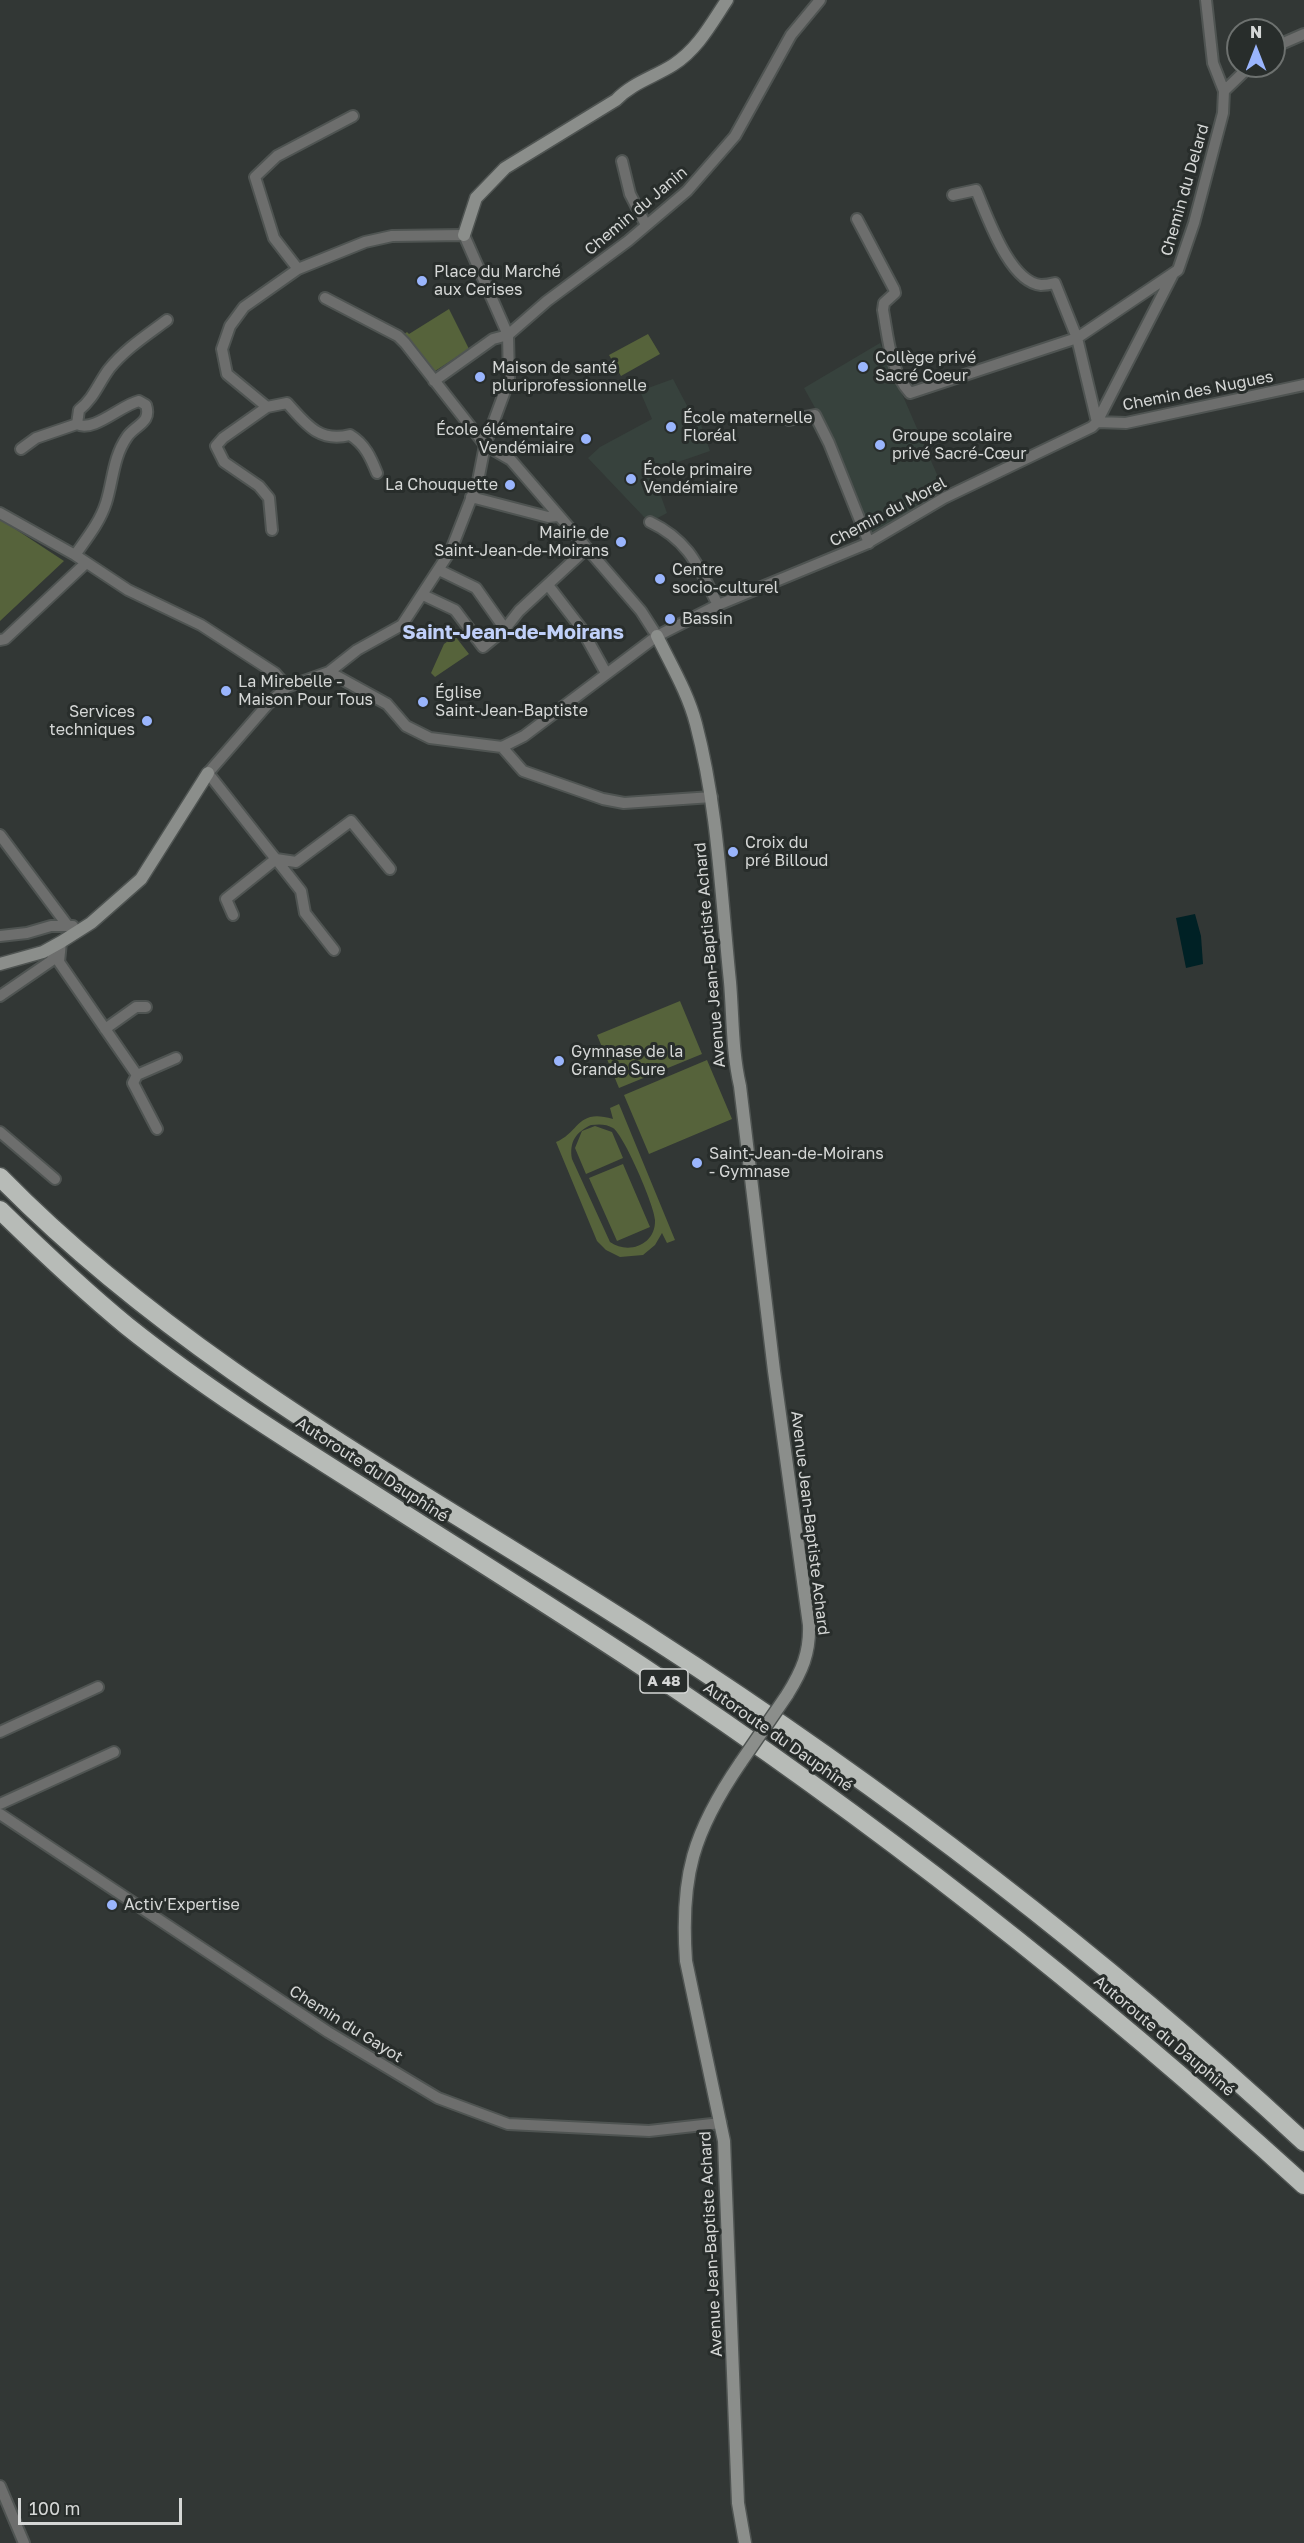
<!DOCTYPE html>
<meta charset="utf-8">
<style>
body{margin:0}
#map{position:relative;width:1304px;height:2543px;overflow:hidden;background:#323735;font-family:"Golos Text",sans-serif}
canvas{display:block}
.north{position:absolute;left:1226px;top:18px;width:60px;height:60px;box-sizing:border-box;background:#282d2b;border:2px solid #6d716f;border-radius:50%;rotate:0deg;font-size:16px;font-weight:700;line-height:24px;text-align:center;color:#d5d7d6}
.north::after{content:'';display:block;margin:auto;width:21px;height:27px;background:#9ab5fd;clip-path:polygon(50% 0,100% 100%,50% 72%,0 100%)}
.scale{position:absolute;left:18px;top:2498px;width:164px;height:27px;box-sizing:border-box;border:3px solid #d5d7d6;border-top:0;padding-left:8px;font-size:18px;line-height:21px;white-space:nowrap;color:#d5d7d6;-webkit-text-stroke:4px #282d2b;paint-order:stroke}
</style>
<div id="map">
<canvas width="1304" height="2543"></canvas>
<div class="north">N</div>
<div class="scale">100 m</div>
</div>
<script>
const c = document.querySelector('canvas').getContext('2d');
c.lineJoin = 'round';
function fill(path, color) {
  c.fillStyle = color;
  c.fill(path, 'evenodd');
}
function strokePath(path, color, width, dash) {
  c.strokeStyle = color;
  c.lineWidth = width;
  c.lineCap = dash ? 'butt' : 'round';
  c.setLineDash(dash || []);
  c.stroke(path);
}
function drawText(font, color, halo, rows, align = 'center') {
  c.font = font + ' "Golos Text",sans-serif';
  c.lineWidth = 6;
  c.setLineDash([]);
  c.textBaseline = 'middle';
  c.strokeStyle = halo;
  c.fillStyle = color;
  for (const [text, x, y, turn = 0] of rows) {
    c.save();
    c.translate(x, y);
    c.rotate((+turn || 0) * Math.PI / 180);
    c.textAlign = isNaN(turn) ? turn : align;
    if (halo) c.strokeText(text, 0, 0);
    c.fillText(text, 0, 0);
    c.restore();
  }
}
fill(new Path2D(`
 M880 343 945 493 872 537 839 451 804 388Z
 M673 379 695 421 700 422 710 451 652 471 667 513 652 521 644 517 588 458 600 447 652 419 640 391Z`), '#37423d');
fill(new Path2D(`
 M449 309 469 349 432 373 403 335 407 332 409 334Z
 M648 334 660 354 621 376 609 355Z
 M0 519 64 561 0 621Z
 M455 636 469 654 435 677 431 673 444 644Z
 M680 1001 702 1054 619 1088 597 1035Z
 M707 1060 732 1119 649 1154 624 1095Z
 M619 1104 675 1240 667 1243 662 1233 655 1245 643 1255 620 1257 606 1250 597 1241 556 1142C580 1132 577 1108 613 1119L610 1108ZM591 1125C599 1124 607 1124 613 1128 624 1135 655 1207 655 1220 656 1245 628 1255 610 1242L572 1159C569 1142 576 1132 591 1125Z
 M595 1126 612 1132 623 1158 586 1174 575 1148 582 1131Z
 M623 1164 650 1227 617 1241 589 1178Z`), '#56633b');
fill(new Path2D(`
 M1195 914 1201 936 1203 964 1186 968 1176 918Z`), '#002125');
const street = new Path2D(`
 M1274 47 1304 34
 M1224 91 1250 66
 M622 161 630 194 646 225
 M857 219 894 289 895 293 884 303 883 310C888 337 890 371 910 393L1077 338 1055 283C1051 284 1045 285 1041 285 1009 282 987 215 976 190L953 195
 M298 269 274 238 255 177 277 156 353 116
 M325 298 398 336 405 343 485 445 511 460 641 611 657 636
 M434 381 493 339 508 335 547 301 628 241 687 191 735 136 791 35 820 0
 M267 407 287 403C306 424 319 443 350 435 365 444 371 458 377 473
 M789 420 815 415 829 443 869 543
 M1097 422 1077 338 1178 270 1194 223 1223 113 1224 91 1213 63 1206 0
 M1097 422 1126 423 1304 385
 M21 449 36 438 77 424
 M471 497 548 517 558 516
 M0 513 75 555 128 590 201 625 275 673 287 687
 M650 522C690 541 699 568 718 605
 M272 530 269 498 259 486 224 462 216 446 223 438 267 407 227 374 222 349 230 326 244 307 298 269 365 242 392 236 464 235 508 335 509 380 485 445 478 481 451 550 402 625 357 650 329 672 287 687 268 704 208 773 301 891 305 913 334 950
 M75 555C87 538 100 522 106 503 113 481 113 457 127 437 135 425 152 423 146 405L139 401C121 405 93 433 77 424L79 410C94 398 98 384 109 369 125 349 147 335 167 320
 M439 570 476 588 505 629
 M548 585 581 628 606 673
 M423 595 455 610 483 647 505 629 519 611 586 549
 M0 640 5 639 86 563
 M329 672 387 704 406 726 430 738 502 747
 M502 747 524 736 657 636 718 605 866 544 944 498 1092 427 1097 422 1172 276
 M502 747 523 771 603 799 624 803 712 797
 M0 835 68 926
 M233 915 226 899 276 859 296 862 351 821 390 869
 M0 936 27 933 51 926H73
 M61 942 59 962 137 1075 176 1058
 M0 996 51 961 58 948
 M105 1029 136 1007H146
 M137 1075 133 1083 157 1129
 M0 1132 55 1179
 M0 1732 98 1687
 M0 1804 114 1752
 M0 1814 328 2032 438 2098 508 2124 649 2131 721 2123
 M0 2486 24 2543`);
const secondary = new Path2D(`
 M464 235 476 198 505 168 616 100C632 83 654 77 673 65 698 49 711 24 727 0
 M657 636C671 665 688 693 696 724 718 808 721 896 730 982 733 1018 732 1051 740 1086L774 1371 809 1625C810 1653 802 1671 787 1695
 M0 964 43 952 61 942 91 923 141 879 208 773
 M741 1762C693 1832 680 1876 686 1961L724 2141 738 2503 745 2543`);
const highway = new Path2D(`
 M0 1177C188 1369 429 1493 652 1638 883 1787 1103 1955 1304 2142
 M0 1210C41 1250 83 1290 127 1326 202 1386 283 1437 364 1488 456 1547 549 1605 640 1665 875 1821 1096 1995 1304 2185`);
strokePath(street, '#4f5452', 14);
strokePath(secondary, '#4f5452', 15);
strokePath(highway, '#4f5452', 21);
strokePath(street, '#6d6e6d', 10);
strokePath(secondary, '#8b8e8b', 12);
strokePath(highway, '#b7bbb7', 18);
const secondaryBridge = new Path2D(`
 M741 1762 787 1695`);
strokePath(secondaryBridge, '#4f5452', 15, []);
strokePath(secondaryBridge, '#8b8e8b', 12);
for (const [x, y, r, color] of [
 [422,281,6,"#9ab5fd"],
 [863,367,6,"#9ab5fd"],
 [480,377,6,"#9ab5fd"],
 [671,427,6,"#9ab5fd"],
 [586,439,6,"#9ab5fd"],
 [880,445,6,"#9ab5fd"],
 [631,479,6,"#9ab5fd"],
 [510,485,6,"#9ab5fd"],
 [621,542,6,"#9ab5fd"],
 [660,579,6,"#9ab5fd"],
 [670,619,6,"#9ab5fd"],
 [226,691,6,"#9ab5fd"],
 [423,702,6,"#9ab5fd"],
 [147,721,6,"#9ab5fd"],
 [733,852,6,"#9ab5fd"],
 [559,1061,6,"#9ab5fd"],
 [697,1163,6,"#9ab5fd"],
 [112,1905,6,"#9ab5fd"]
]) {
  const dot = new Path2D();
  dot.arc(x, y, r, 0, 2 * Math.PI);
  c.fillStyle = color;
  c.fill(dot);
  strokePath(dot, '#282d2b', 2);
}
for (const [x, y, w] of [
 [664,1681,48]
]) {
  const box = new Path2D();
  box.roundRect(x - w / 2, y - 12, w, 24, 4.5);
  c.fillStyle = '#282d2b';
  c.fill(box);
  strokePath(box, '#d5d7d6', 1.5);
}
drawText('bold 15px', '#d5d7d6', null, [
 ["A 48",664,1681]
]);
drawText('16px', '#d5d7d6', '#282d2b', [
 ["Chemin du Delard",1185,190,-74],
 ["Chemin du Janin",636,211,-40],
 ["Chemin des Nugues",1198,391,-11],
 ["Chemin du Morel",888,512,-28],
 ["Avenue Jean-Baptiste Achard",710,955,-95],
 ["Autoroute du Dauphiné",372,1470,33],
 ["Avenue Jean-Baptiste Achard",810,1523,83],
 ["Autoroute du Dauphiné",778,1737,35],
 ["Chemin du Gayot",346,2024,32],
 ["Autoroute du Dauphiné",1164,2036,40],
 ["Avenue Jean-Baptiste Achard",711,2244,-93]
]);
drawText('16px', '#d5d7d6', '#282d2b', [
 ["Place du Marché",434,272],
 ["aux Cerises",434,290],
 ["Collège privé",875,358],
 ["Sacré Coeur",875,376],
 ["Maison de santé",492,368],
 ["pluriprofessionnelle",492,386],
 ["École maternelle",683,418],
 ["Floréal",683,436],
 ["École élémentaire",574,430,"right"],
 ["Vendémiaire",574,448,"right"],
 ["Groupe scolaire",892,436],
 ["privé Sacré-Cœur",892,454],
 ["École primaire",643,470],
 ["Vendémiaire",643,488],
 ["La Chouquette",498,485,"right"],
 ["Mairie de",609,533,"right"],
 ["Saint-Jean-de-Moirans",609,551,"right"],
 ["Centre",672,570],
 ["socio-culturel",672,588],
 ["Bassin",682,619],
 ["La Mirebelle -",238,682],
 ["Maison Pour Tous",238,700],
 ["Église",435,693],
 ["Saint-Jean-Baptiste",435,711],
 ["Services",135,712,"right"],
 ["techniques",135,730,"right"],
 ["Croix du",745,843],
 ["pré Billoud",745,861],
 ["Gymnase de la",571,1052],
 ["Grande Sure",571,1070],
 ["Saint-Jean-de-Moirans",709,1154],
 ["- Gymnase",709,1172],
 ["Activ'Expertise",124,1905]
], 'left');
drawText('bold 20px', '#c0d0f9', '#282d2b', [
 ["Saint-Jean-de-Moirans",513,633]
]);
</script>
